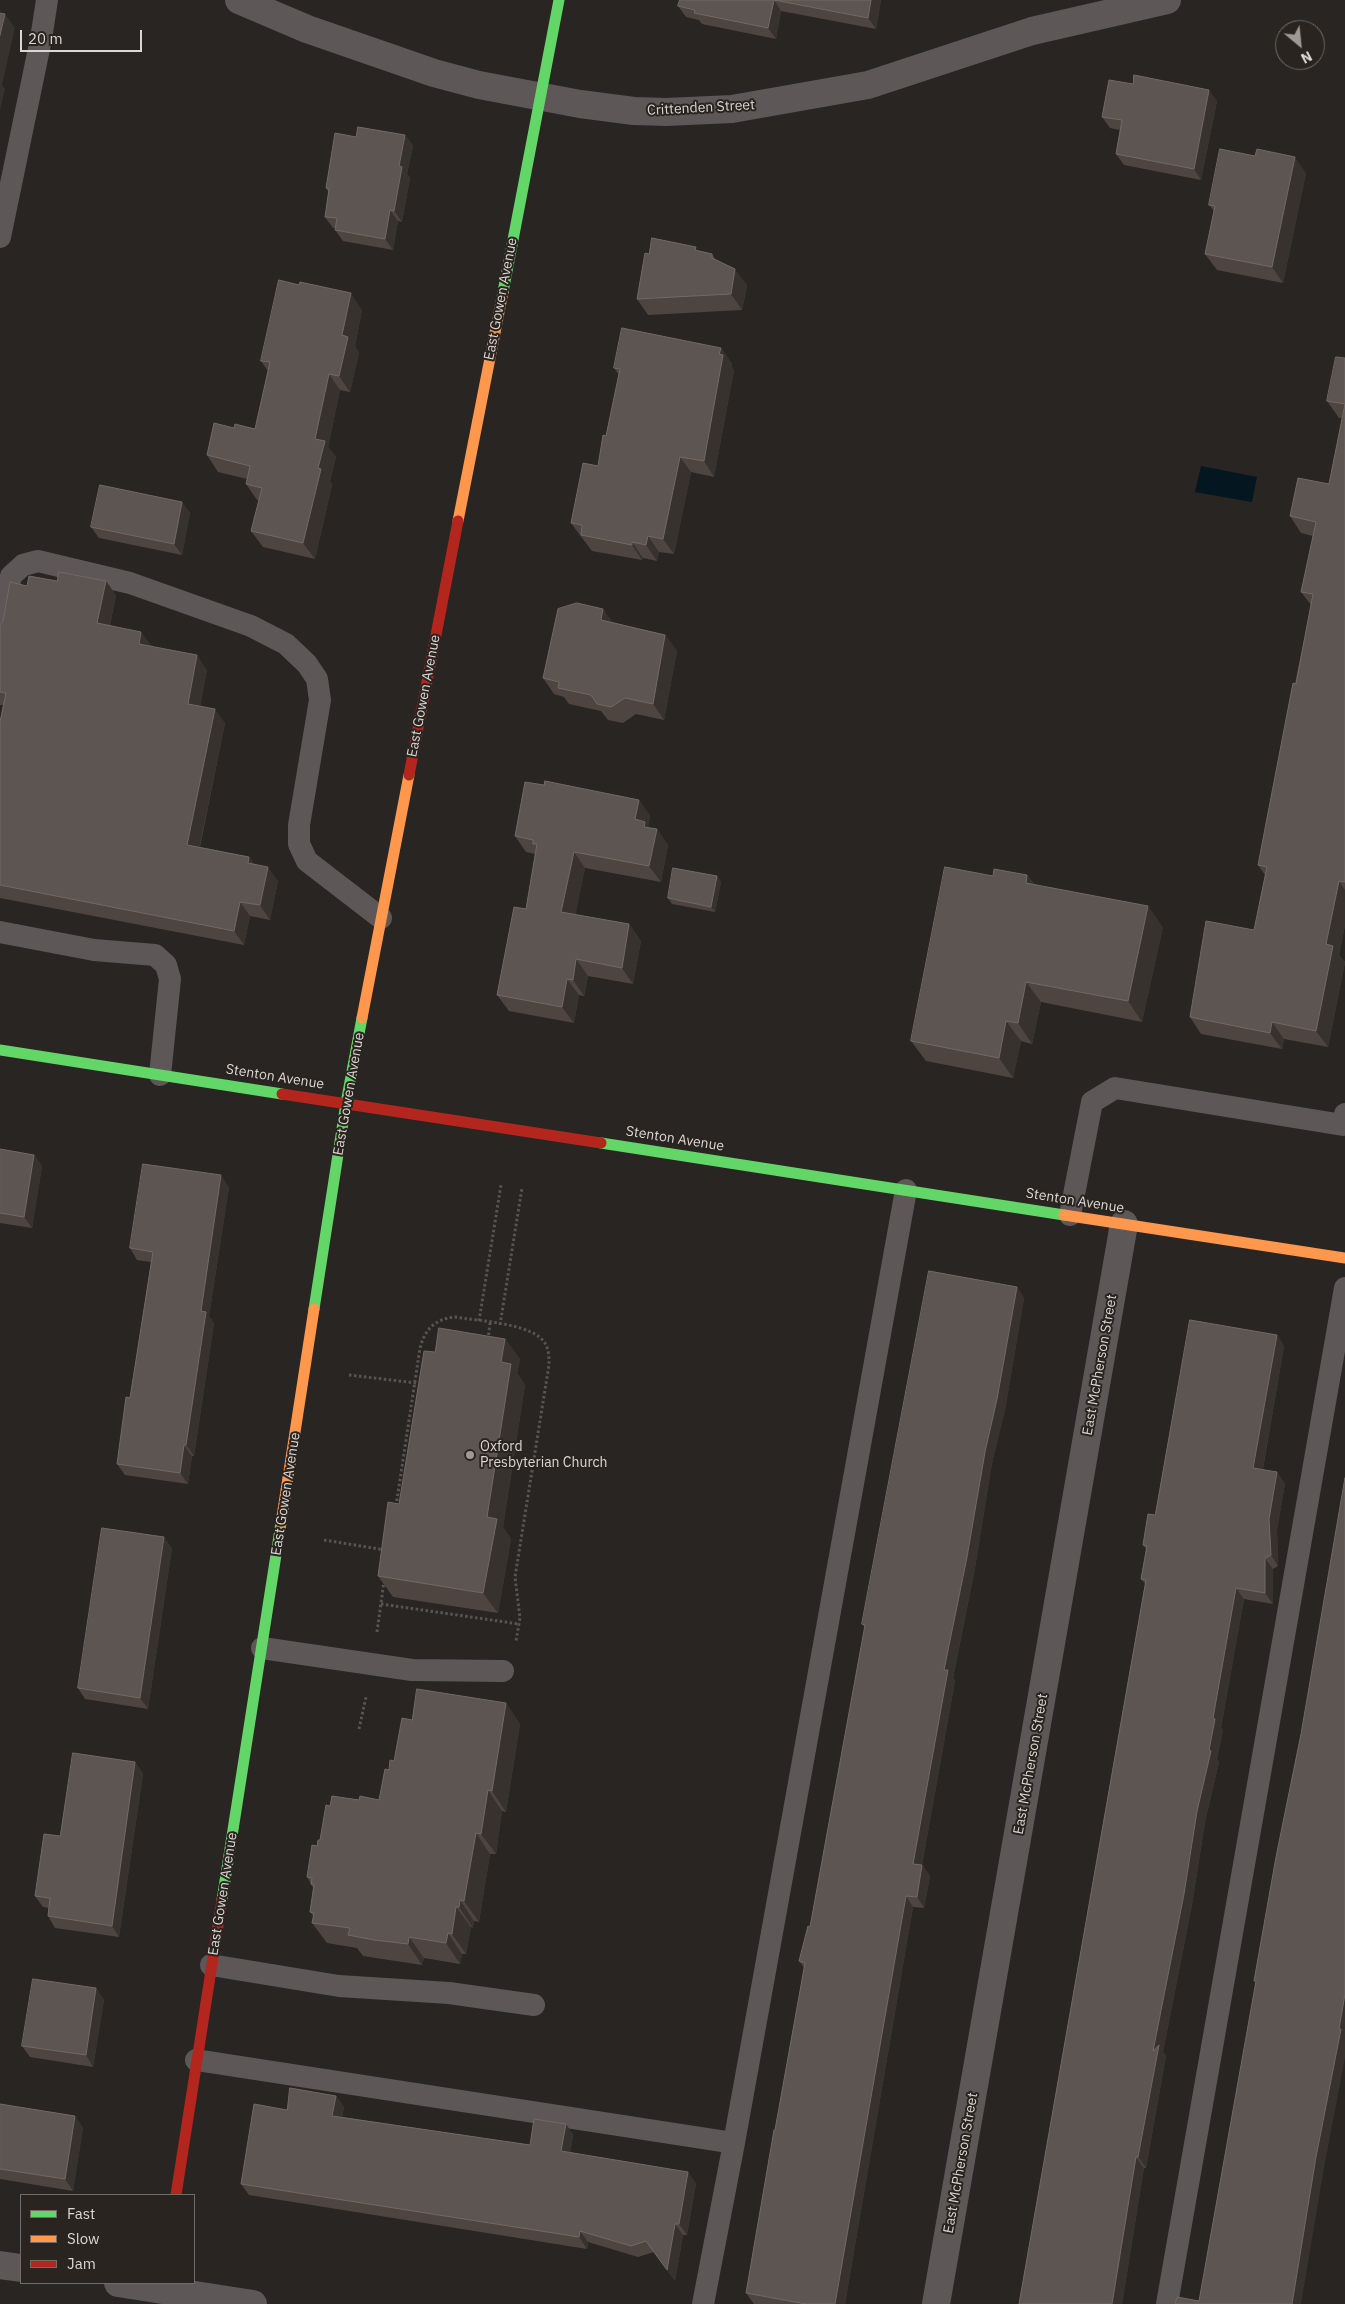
<!DOCTYPE html>
<style>
body{margin:0}
#map{position:relative;width:1345px;height:2304px;overflow:hidden;background:#282522;font-family:"IBM Plex Sans",sans-serif}
canvas{display:block}
.legend{position:absolute;left:20px;top:2194px;width:175px;height:90px;box-sizing:border-box;background:#2a2420;border:1px solid #716c68;margin:0;padding:6px 9px;list-style:none;font-size:15px;color:#dbd7d4}
.legend li{display:flex;align-items:center;gap:10px;height:25px}
.legend b{width:25px;border:1px solid #716c68}
.north{position:absolute;left:1275px;top:20px;width:50px;height:50px;box-sizing:border-box;background:#2a2420;border:1px solid #716c68;border-radius:50%;rotate:152deg;font-size:14px;font-weight:700;line-height:20px;text-align:center;color:#dbd7d4}
.north::after{content:'';display:block;margin:auto;width:18px;height:22px;background:#9c9996;clip-path:polygon(50% 0,100% 100%,50% 72%,0 100%)}
.scale{position:absolute;left:20px;top:30px;width:122px;height:22px;box-sizing:border-box;border:2px solid #dbd7d4;border-top:0;padding-left:6px;font-size:15px;line-height:18px;white-space:nowrap;color:#dbd7d4;-webkit-text-stroke:4px #2a2420;paint-order:stroke}
</style>
<div id="map">
<canvas width="1345" height="2304"></canvas>
<ul class="legend">
<li><b style="height:6px;background:#63d668"></b>Fast</li>
<li><b style="height:6px;background:#ff974d"></b>Slow</li>
<li><b style="height:6px;background:#b3261e"></b>Jam</li>
</ul>
<div class="north">N</div>
<div class="scale">20 m</div>
</div>
<script>
const c = document.querySelector('canvas').getContext('2d');
c.lineJoin = 'round';
function fill(path, color) {
  c.fillStyle = color;
  c.fill(path, 'evenodd');
}
function strokePath(path, color, width, dash) {
  c.strokeStyle = color;
  c.lineWidth = width;
  c.lineCap = dash ? 'butt' : 'round';
  c.setLineDash(dash || []);
  c.stroke(path);
}
function drawText(font, color, halo, rows, align = 'center') {
  c.font = font + ' "IBM Plex Sans",sans-serif';
  c.lineWidth = 4;
  c.setLineDash([]);
  c.textBaseline = 'middle';
  c.strokeStyle = halo;
  c.fillStyle = color;
  for (const [text, x, y, turn = 0] of rows) {
    c.save();
    c.translate(x, y);
    c.rotate((+turn || 0) * Math.PI / 180);
    c.textAlign = isNaN(turn) ? turn : align;
    if (halo) c.strokeText(text, 0, 0);
    c.fillText(text, 0, 0);
    c.restore();
  }
}
fill(new Path2D(`
 M1201 466 1257 477 1252 502 1195 492Z`), '#041620');
strokePath(new Path2D(`
 M479 1321 501 1185
 M500 1325 522 1188
 M488 1340 490 1323
 M349 1375 416 1383
 M396 1506 420 1348C425 1329 435 1319 455 1317 477 1321 536 1323 546 1345 549 1351 549 1358 549 1365L515 1577 520 1618 516 1641
 M324 1540 385 1550
 M381 1604 519 1624
 M377 1632 384 1581
 M359 1729 366 1697`), '#585453', 3, [2.5, 2.5]);
strokePath(new Path2D(`
 M0 237 41 39 47 0
 M0 632 11 576 23 565 38 561 130 583 251 626 286 644 307 664 317 679 320 700 299 825V844L307 861 381 918
 M0 932 94 950 155 955 166 965 170 979 160 1075
 M1070 1215 1092 1102 1115 1088 1343 1125 1345 1114
 M262 1648 412 1670 503 1671
 M211 1965 339 1986 449 1993 534 2005
 M196 2060 734 2143
 M703 2304 734 2143 906 1190
 M1167 2304 1345 1288`), '#5d5757', 22);
strokePath(new Path2D(`
 M239 0 307 29 434 73 479 85 580 104 634 111 666 112 732 109 868 85 1032 31 1167 0
 M0 2265 21 2268
 M118 2283 253 2304
 M936 2304 1124 1224`), '#5d5757', 28);
strokePath(new Path2D(`
 M503 292 559 0
 M0 1050 282 1094
 M601 1143 1064 1215
 M314 1309 346 1103 362 1018
 M222 1900 281 1523`), '#63d668', 11);
strokePath(new Path2D(`
 M458 521 503 292
 M362 1018 409 775
 M1064 1215 1345 1258
 M281 1523 314 1309`), '#ff974d', 11);
strokePath(new Path2D(`
 M409 775 458 521
 M282 1094 601 1143
 M176 2195 222 1900`), '#b3261e', 11);
fill(new Path2D(`
 M680 0H881L876 29 781 11 776 39 702 24 699 20 686 17 678 6Z
 M1133 84 1217 101 1201 180 1124 165 1116 154 1120 130 1110 128 1102 117Z
 M405 135 413 146 407 174 410 178 402 222 398 221 393 250 343 241 335 230 336 228H333L325 217 329 193 326 188 356 137Z
 M1306 173 1283 283 1217 270 1205 254 1214 211 1209 205Z
 M699 251 712 254 716 260 747 285 742 310 648 315 637 299 649 254Z
 M362 310 355 346 359 353 350 392 340 390 328 447 336 457 330 481 332 485 315 559 263 547 251 531 259 500H257L246 484 247 479 218 472 207 455 234 428 255 429 268 371 261 361Z
 M721 348 732 364 731 366 734 370 714 477 691 472 674 554 659 552 657 561 643 558 642 560 592 551 583 539 582 538 571 523 598 466 606 436 619 375 614 368Z
 M1345 358V925L1339 955 1345 962 1328 1047 1284 1039 1282 1049 1201 1034 1190 1017 1254 930 1265 875 1258 865 1311 605 1301 592 1313 536 1301 533 1290 516 1329 484 1342 418H1339L1327 401Z
 M182 502 190 513 182 555 99 538 91 527Z
 M27 586 116 595 110 625 152 646 207 670 200 706 225 723 200 847 249 857 254 864 278 881 270 920 250 916 244 945 0 898V722L3 705H0V625Z
 M603 609 612 622 665 635 677 651 664 720 636 714 623 723 608 720 601 711 569 704 564 697 554 694 543 678Z
 M544 785 639 800 650 816 648 826 649 828 657 829 668 845 661 882 585 868 575 915 629 924 641 941 633 984 588 976 584 996 579 995 574 1023 509 1011 497 995 526 909 535 854 526 852 515 836Z
 M1027 875 1034 884 1163 927 1142 1022 1041 1002 1032 1044 1021 1041 1013 1078 926 1061 911 1041 993 876Z
 M717 876 721 882 715 912 672 904 668 898Z
 M0 1149 34 1155 42 1166 32 1228 0 1223Z
 M229 1187 209 1316 214 1323 194 1456H192L188 1484 125 1475 117 1464 130 1398 151 1262 137 1260 130 1248Z
 M1017 1287 1024 1298 1005 1410 992 1463 975 1568 953 1678 955 1681 922 1865 930 1876 924 1908 913 1907 845 2304H754L746 2293 804 1968 799 1961 810 1927 865 1628 862 1624Z
 M1277 1335 1284 1346 1263 1469 1285 1483 1277 1530 1278 1566 1273 1569V1604L1244 1599 1221 1728 1223 1730 1217 1759 1219 1762 1205 1822 1192 1905 1163 2052 1166 2056 1146 2168H1144L1122 2304H1019L1145 1584 1141 1579 1146 1549 1143 1545Z
 M505 1339 520 1359 517 1373 525 1385 503 1527 511 1539 498 1613 393 1597 378 1576 399 1504 435 1352Z
 M172 1548 148 1709 85 1699 78 1688Z
 M506 1703 520 1724 506 1812 502 1811 496 1854H490L479 1922 474 1921 473 1928 471 1927 466 1954H462L460 1964 424 1958 422 1965 389 1960 363 1956 357 1948 327 1943 312 1923 313 1916 310 1912 313 1888 307 1877 317 1846 320 1840 330 1806 359 1800H379L389 1770 394 1761 412 1720Z
 M135 1762 143 1774 119 1937 55 1928 48 1916 49 1908 43 1907 35 1896 60 1836Z
 M96 1988 104 2000 93 2067 30 2057 22 2046Z
 M336 2096 344 2107 342 2117 530 2145 566 2124 573 2135 570 2152 696 2183 687 2235H683L675 2281 654 2252 638 2257 588 2242 587 2249 249 2195 241 2184 287 2110Z
 M0 2104 83 2127 73 2191 0 2179Z`), '#4e4541');
fill(new Path2D(`
 M774 0 781 11 776 39 768 28Z
 M871 0H881L876 29 868 18Z
 M5 14 15 28 2 85 5 89 0 111V35Z
 M1209 90 1217 101 1201 180 1194 169Z
 M405 135 413 146 407 174 410 178 402 222 394 211 399 166Z
 M1295 157 1306 173 1283 283 1272 267Z
 M390 210 398 221 393 250 385 239Z
 M735 269 747 285 742 310 731 294Z
 M351 293 362 310 355 346 359 353 350 392 339 376 342 335Z
 M721 348 732 364 731 366 734 370 714 477 704 461Z
 M329 374 340 390 328 447 336 457 330 481 332 485 315 559 303 543 318 468 315 439Z
 M680 457 691 472 674 554 663 539Z
 M182 502 190 513 182 555 174 544Z
 M648 536 659 552 657 561 646 545Z
 M632 542 643 558 642 560 632 545Z
 M106 581 116 595 107 637 97 623Z
 M603 609 614 625 601 620Z
 M141 632 152 646 139 644Z
 M665 635 677 651 664 720 653 704Z
 M197 655 207 670 198 719 188 704Z
 M215 709 225 723 197 859 187 845Z
 M639 800 650 816 648 826 655 836 657 829 668 845 661 882 649 866 635 819Z
 M574 852 585 868 573 928 561 912Z
 M249 857 259 871 248 863Z
 M268 867 278 881 270 920 260 905Z
 M1027 875 1042 896 1026 883Z
 M717 876 721 882 715 912 711 907Z
 M1339 881 1345 890V925L1339 955 1345 962 1328 1047 1316 1031 1326 944Z
 M240 902 250 916 244 945 234 931Z
 M1148 906 1163 927 1142 1022 1128 1001Z
 M629 924 641 941 633 984 622 968Z
 M576 959 588 976 584 996 573 980Z
 M567 979 579 995 574 1023 562 1007Z
 M1026 982 1041 1002 1032 1044 1018 1023Z
 M1006 1021 1021 1041 1013 1078 999 1058Z
 M1272 1022 1284 1039 1282 1049 1270 1033Z
 M34 1155 42 1166 32 1228 24 1217Z
 M221 1175 229 1187 209 1316 214 1323 194 1456 186 1445 201 1311Z
 M1017 1287 1024 1298 1005 1410 992 1463 975 1568 953 1678 955 1681 922 1865 930 1876 924 1908 917 1897 913 1864 944 1670 985 1452Z
 M1277 1335 1284 1346 1261 1479 1253 1468Z
 M505 1339 520 1359 517 1373 525 1385 503 1527 511 1539 498 1613 483 1593 487 1517 501 1362Z
 M184 1445 192 1456 188 1484 180 1473Z
 M1277 1472 1285 1483 1277 1530 1278 1566 1271 1555 1269 1519Z
 M164 1537 172 1548 148 1709 140 1698Z
 M1265 1558 1273 1569V1604L1265 1593Z
 M1236 1588 1244 1599 1221 1728 1223 1730 1217 1759 1219 1762 1205 1822 1192 1905 1163 2052 1166 2056 1146 2168 1138 2157 1153 2051 1209 1750 1213 1718Z
 M506 1703 520 1724 506 1812 492 1791Z
 M135 1762 143 1774 119 1937 112 1926Z
 M488 1790 502 1811 496 1854 481 1834Z
 M476 1833 490 1854 479 1922 464 1901Z
 M906 1896 913 1907 845 2304H835Z
 M460 1900 474 1921 473 1928 459 1907Z
 M456 1907 471 1927 466 1954 452 1934Z
 M448 1933 462 1954 460 1964 446 1943Z
 M409 1937 424 1958 422 1965 408 1944Z
 M96 1988 104 2000 93 2067 86 2055Z
 M1345 1994V2058L1324 2168 1301 2304H1292L1316 2157Z
 M336 2096 344 2107 340 2127 332 2116Z
 M75 2116 83 2127 73 2191 65 2179Z
 M566 2124 573 2135 569 2162 561 2151Z
 M1136 2157 1144 2168 1122 2304H1112Z
 M688 2172 696 2183 687 2235 679 2224Z
 M675 2224 683 2235 675 2281 667 2270Z
 M580 2231 588 2242 587 2249 579 2237Z`), '#38322e');
const building = new Path2D(`
 M680 0H871L868 18 774 0 768 28 694 13 695 10 678 6Z
 M0 13 5 14 0 35Z
 M1134 75 1209 90 1194 169 1116 154 1122 120 1102 117 1109 80 1133 84Z
 M358 127 405 135 399 166 402 167 394 211 390 210 385 239 335 230 337 218 325 217 329 189 326 188 335 133 356 137Z
 M1220 149 1255 156 1257 149 1295 157 1272 267 1205 254 1215 206 1209 205Z
 M652 238 696 247 695 250 712 254V258L735 269 731 294 637 299 645 253 649 254Z
 M279 280 299 285 300 282 351 293 342 335 348 337 339 376 329 374 315 439 325 441 318 468 321 469 303 543 251 531 262 488 246 484 250 466 207 455 214 423 234 428 235 424 255 429 270 362 261 361Z
 M622 328 721 348 719 354 723 355 704 461 680 457 663 539 648 536 646 545 632 542V545L581 535 582 525 571 523 583 463 598 466 603 435 606 436 620 369 614 368Z
 M1336 357 1345 358V882L1339 881 1326 944 1333 946 1316 1031 1272 1022 1270 1033 1190 1017 1206 921 1254 930 1267 867 1258 865 1293 683 1296 684 1313 594 1301 592 1316 522 1290 516 1298 478 1329 484 1345 404 1327 401Z
 M100 485 182 502 174 544 91 527Z
 M59 572 106 581 97 623 141 632 139 644 197 655 188 704 215 709 187 845 249 857 248 863 268 867 260 905 240 902 234 931 0 885V722L6 693 0 692V625L3 621 10 582 27 586 29 576 57 581Z
 M577 603 603 609 601 620 665 635 653 704 625 698 611 707 597 704 591 695 558 688 559 682 543 678 558 609Z
 M545 781 639 800 635 819 645 822 644 827 657 829 649 866 574 852 561 912 629 924 622 968 576 959 573 980 567 979 562 1007 497 995 514 907 526 909 537 844H533V840L515 836 525 782 544 785Z
 M945 867 993 876 994 869 1027 875 1026 883 1148 906 1128 1001 1026 982 1018 1023 1006 1021 999 1058 911 1041Z
 M673 868 717 876 711 907 668 898Z
 M0 1149 34 1155 24 1217 0 1213Z
 M143 1164 221 1175 201 1311 206 1312 186 1445H184L180 1473 117 1464 126 1397 130 1398 153 1252 130 1248Z
 M929 1271 1017 1287 997 1399 985 1452 967 1557 944 1670H948L913 1864 922 1865 917 1897 906 1896 835 2304H806L746 2293 774 2130H775L805 1963 799 1961 808 1926 810 1927 865 1625 862 1624Z
 M1190 1320 1277 1335 1253 1468 1277 1472 1269 1519 1271 1555 1265 1558V1593L1236 1588 1213 1718 1215 1719 1209 1750 1211 1751 1197 1811 1184 1894 1153 2051 1159 2045 1138 2157H1136L1112 2304H1019L1146 1580 1141 1579 1147 1546 1143 1545 1148 1514 1155 1515Z
 M439 1328 505 1339 501 1362 511 1364 487 1517 497 1519 483 1593 378 1576 388 1502 399 1504 424 1351 435 1352Z
 M1345 1478V1994L1339 2029H1341L1316 2157 1292 2304H1175L1177 2297 1199 2301 1256 1981H1254L1276 1857 1301 1734Z
 M102 1528 164 1537 140 1698 78 1688Z
 M417 1689 506 1703 492 1791 488 1790 481 1834 476 1833 464 1901 460 1900 459 1907H456L452 1934 448 1933 446 1943 409 1937 408 1944 374 1940 348 1935 350 1928 312 1923 314 1913 310 1912 314 1885 311 1884 312 1878 307 1877 312 1845 317 1846 318 1840H320L326 1805 330 1806 332 1796 359 1800 360 1796 379 1800 385 1769 389 1770 390 1760 394 1761 402 1718 412 1720Z
 M73 1753 135 1762 112 1926 48 1916 50 1898 35 1896 44 1834 60 1836Z
 M33 1979 96 1988 86 2055 22 2046Z
 M290 2088 336 2096 332 2116 530 2145 534 2119 566 2124 561 2151 688 2172 679 2224H675L667 2270 646 2241 631 2246 580 2231 579 2237 241 2184 254 2104 287 2110Z
 M0 2104 75 2116 65 2179 0 2169Z`);
fill(building, '#5d5551');
strokePath(building, '#716965', 1);
for (const [x, y, r, color] of [
 [470,1455,5,"#9c9996"]
]) {
  const dot = new Path2D();
  dot.arc(x, y, r, 0, 2 * Math.PI);
  c.fillStyle = color;
  c.fill(dot);
  strokePath(dot, '#2a2420', 2);
}
drawText('14px', '#dbd7d4', '#2a2420', [
 ["Crittenden Street",701,108,-3],
 ["East Gowen Avenue",501,299,-79],
 ["East Gowen Avenue",424,696,-79],
 ["Stenton Avenue",275,1077,9],
 ["East Gowen Avenue",349,1094,-80],
 ["Stenton Avenue",675,1139,9],
 ["Stenton Avenue",1075,1201,9],
 ["East McPherson Street",1100,1365,-80],
 ["East Gowen Avenue",286,1494,-81],
 ["East McPherson Street",1031,1764,-80],
 ["East Gowen Avenue",223,1894,-81],
 ["East McPherson Street",961,2163,-80]
]);
drawText('14px', '#dbd7d4', '#2a2420', [
 ["Oxford",480,1447],
 ["Presbyterian Church",480,1463]
], 'left');
</script>
